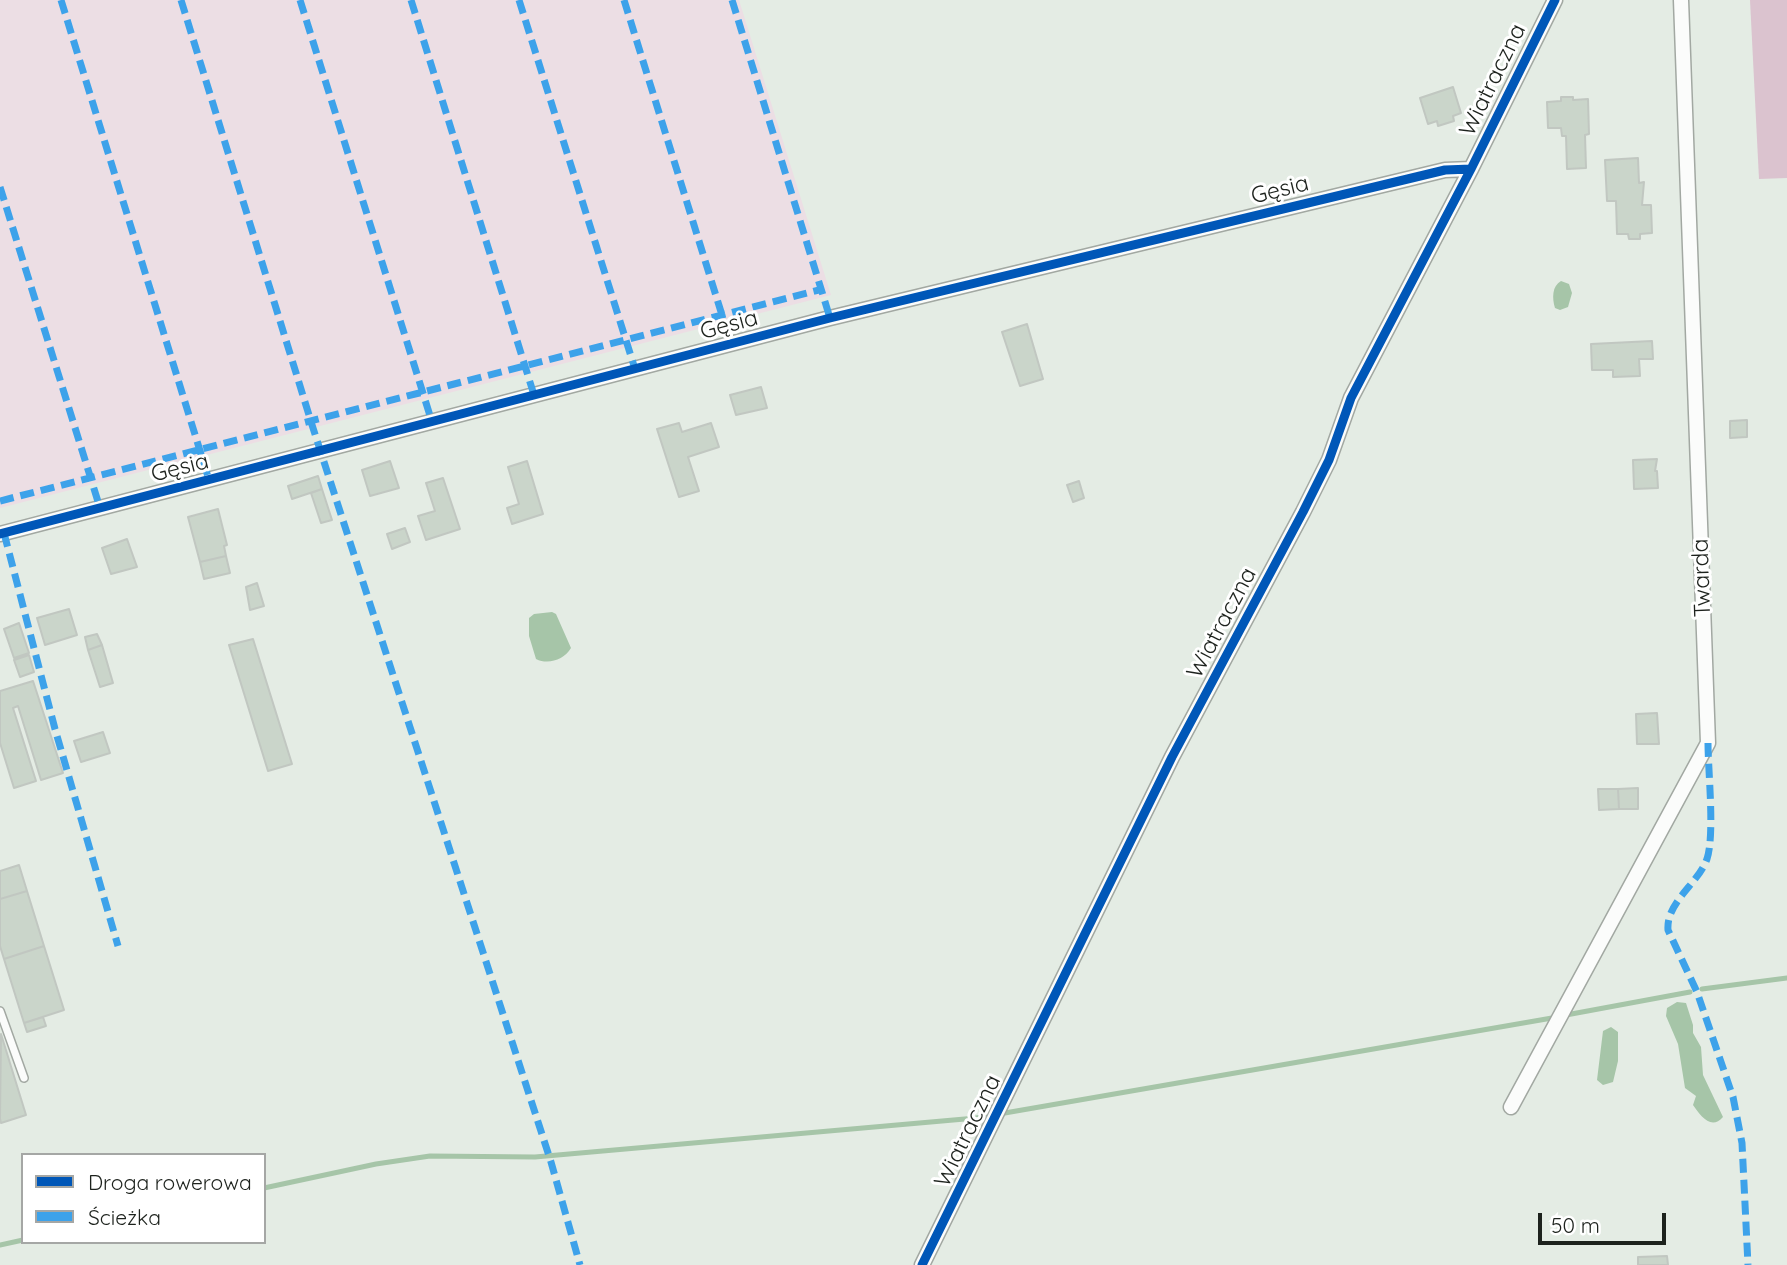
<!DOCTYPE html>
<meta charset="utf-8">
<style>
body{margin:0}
#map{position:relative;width:1787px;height:1265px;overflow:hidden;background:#e4ece4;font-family:Quicksand,sans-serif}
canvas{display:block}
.legend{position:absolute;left:21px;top:1153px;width:245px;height:91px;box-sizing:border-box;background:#fff;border:2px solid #a5a7a5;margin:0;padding:9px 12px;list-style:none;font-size:21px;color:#1d221d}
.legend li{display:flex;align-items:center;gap:14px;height:35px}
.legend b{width:35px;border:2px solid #a5a7a5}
.scale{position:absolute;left:1538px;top:1213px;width:128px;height:32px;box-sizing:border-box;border:4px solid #1d221d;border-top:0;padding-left:9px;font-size:21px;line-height:24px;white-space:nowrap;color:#1d221d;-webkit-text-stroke:5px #fff;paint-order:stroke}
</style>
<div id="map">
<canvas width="1787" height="1265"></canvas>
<ul class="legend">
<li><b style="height:9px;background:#0057b8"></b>Droga rowerowa</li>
<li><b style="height:9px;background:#3da2ea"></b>Ścieżka</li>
</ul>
<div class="scale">50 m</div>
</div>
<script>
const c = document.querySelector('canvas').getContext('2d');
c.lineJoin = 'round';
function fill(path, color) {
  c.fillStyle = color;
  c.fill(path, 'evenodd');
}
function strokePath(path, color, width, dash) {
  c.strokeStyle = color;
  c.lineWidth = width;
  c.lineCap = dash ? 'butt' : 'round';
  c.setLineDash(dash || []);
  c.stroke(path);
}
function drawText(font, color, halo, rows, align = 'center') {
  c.font = font + ' Quicksand,sans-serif';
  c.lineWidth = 6;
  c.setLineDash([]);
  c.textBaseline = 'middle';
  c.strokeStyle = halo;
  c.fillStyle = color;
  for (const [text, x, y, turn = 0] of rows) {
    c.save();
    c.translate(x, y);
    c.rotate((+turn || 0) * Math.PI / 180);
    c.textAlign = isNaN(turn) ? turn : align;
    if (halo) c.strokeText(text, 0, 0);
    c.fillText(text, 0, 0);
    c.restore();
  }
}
fill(new Path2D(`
 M0 0H739L831 295 0 508Z`), '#ecdee4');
fill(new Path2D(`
 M1750 0H1787V178L1759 179Z`), '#dbc3cf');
fill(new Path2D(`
 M1561 281 1569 284 1572 293 1568 307 1560 310 1555 308C1552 298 1552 286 1561 281Z
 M552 612 556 614 571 648C564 660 548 665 536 659L529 636V618L534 614Z
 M1677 1002 1686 1003 1693 1025V1033L1701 1047 1703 1075 1723 1117C1711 1131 1700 1115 1693 1105L1696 1096 1685 1088 1678 1044 1666 1016 1667 1008Z
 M1611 1027 1618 1032V1061L1613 1082 1603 1085 1597 1080 1603 1031Z`), '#a6c5a8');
strokePath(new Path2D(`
 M1702 989 1787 978
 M1566 1015 1690 992
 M264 1188 376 1164 430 1156 535 1157 976 1118 1552 1018
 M0 1245 23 1240`), '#a6c5a8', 5);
const building = new Path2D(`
 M1453 87 1461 113 1453 116 1454 121 1438 126 1437 121 1428 124 1420 98Z
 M1561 97H1573V100L1588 99 1589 134 1585 135 1586 168 1567 169 1566 136H1562L1561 128H1548L1547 102 1561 101Z
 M1638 158 1639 183 1644 182 1642 205H1651L1652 233 1640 234V239H1629L1628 234H1617L1616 201H1607L1605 160Z
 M1027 324 1043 379 1020 386 1002 332Z
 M1652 341 1653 359H1639L1640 376 1613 377V370H1592L1591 344Z
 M761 387 767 408 736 415 730 395Z
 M1747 420V437L1730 438V421Z
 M679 423 682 432 711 423 719 447 688 457 699 491 679 497 657 429Z
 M1657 459 1655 471H1657L1658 488 1634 489 1633 460Z
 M390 461 399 488 370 496 362 470Z
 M527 461 543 514 512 524 507 508 519 504 508 467Z
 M318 476 322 489 292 499 288 486Z
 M443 478 460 529 426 540 418 516 435 511 426 483Z
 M1079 481 1084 498 1073 502 1067 485Z
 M322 489 332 520 321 523 311 493Z
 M218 509 227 545 224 546 226 556 200 562 188 517Z
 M405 528 410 542 392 549 387 534Z
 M127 539 137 567 111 574 102 548Z
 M226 556 230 573 204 579 200 562Z
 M257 583 264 606 250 610 246 587Z
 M69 609 77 635 45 645 37 618Z
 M19 623 29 653 14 658 4 629Z
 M97 634 102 645 88 650 85 637Z
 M253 639 292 764 268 771 229 645Z
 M102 645 113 683 100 687 88 650Z
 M29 655 34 672 20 677 14 660Z
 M33 681 63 773 41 780 18 706 13 708 36 781 14 788 0 743V691Z
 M1657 713 1659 744H1637L1636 714Z
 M103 732 110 753 81 762 74 741Z
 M1638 788V809H1619L1618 789Z
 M1598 789H1618L1619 809 1599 810Z
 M19 865 27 891 0 899V871Z
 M27 891 44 946 4 959 0 946V899Z
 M44 946 64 1010 24 1023 4 959Z
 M43 1017 46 1026 27 1032 24 1023Z
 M1 1034 26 1115 1 1123 0 1119Z
 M1667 1256 1668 1265H1638V1257Z`);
fill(building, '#cad5ca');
strokePath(building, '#c1c7c1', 2);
const lane = new Path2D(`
 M0 1011 24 1078`);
const street = new Path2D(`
 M0 534 830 318 1445 170 1471 169
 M1511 1107 1708 743 1681 0
 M922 1265 1172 757 1303 512 1329 460 1351 398 1471 169 1555 0`);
strokePath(lane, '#a2a8a2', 10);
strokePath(street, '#a2a8a2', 17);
strokePath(lane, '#fbfcfb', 7);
strokePath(street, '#fbfcfb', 14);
strokePath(new Path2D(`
 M61 0 209 480
 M181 0 313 428 551 1162 580 1265
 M300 0 432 422
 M411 0 534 395
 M519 0 635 369
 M624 0 731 344
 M732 0 830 318
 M0 187 100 508
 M0 501 823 289
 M4 533 55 729 118 946
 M1708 743C1708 771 1715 834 1707 859 1698 884 1666 902 1668 930L1697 992 1733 1097 1742 1143 1748 1265`), '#3da2ea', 7, [14, 7]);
strokePath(new Path2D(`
 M0 534 830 318 1445 170 1471 169
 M922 1265 1172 757 1303 512 1329 460 1351 398 1471 169 1555 0`), '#0057b8', 9);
drawText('23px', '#1d221d', '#fff', [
 ["Wiatraczna",1493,80,-64],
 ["Gęsia",1280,190,-14],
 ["Gęsia",729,325,-15],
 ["Gęsia",180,468,-14],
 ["Twarda",1702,578,-92],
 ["Wiatraczna",1222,623,-62],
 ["Wiatraczna",968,1131,-64]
]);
</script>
